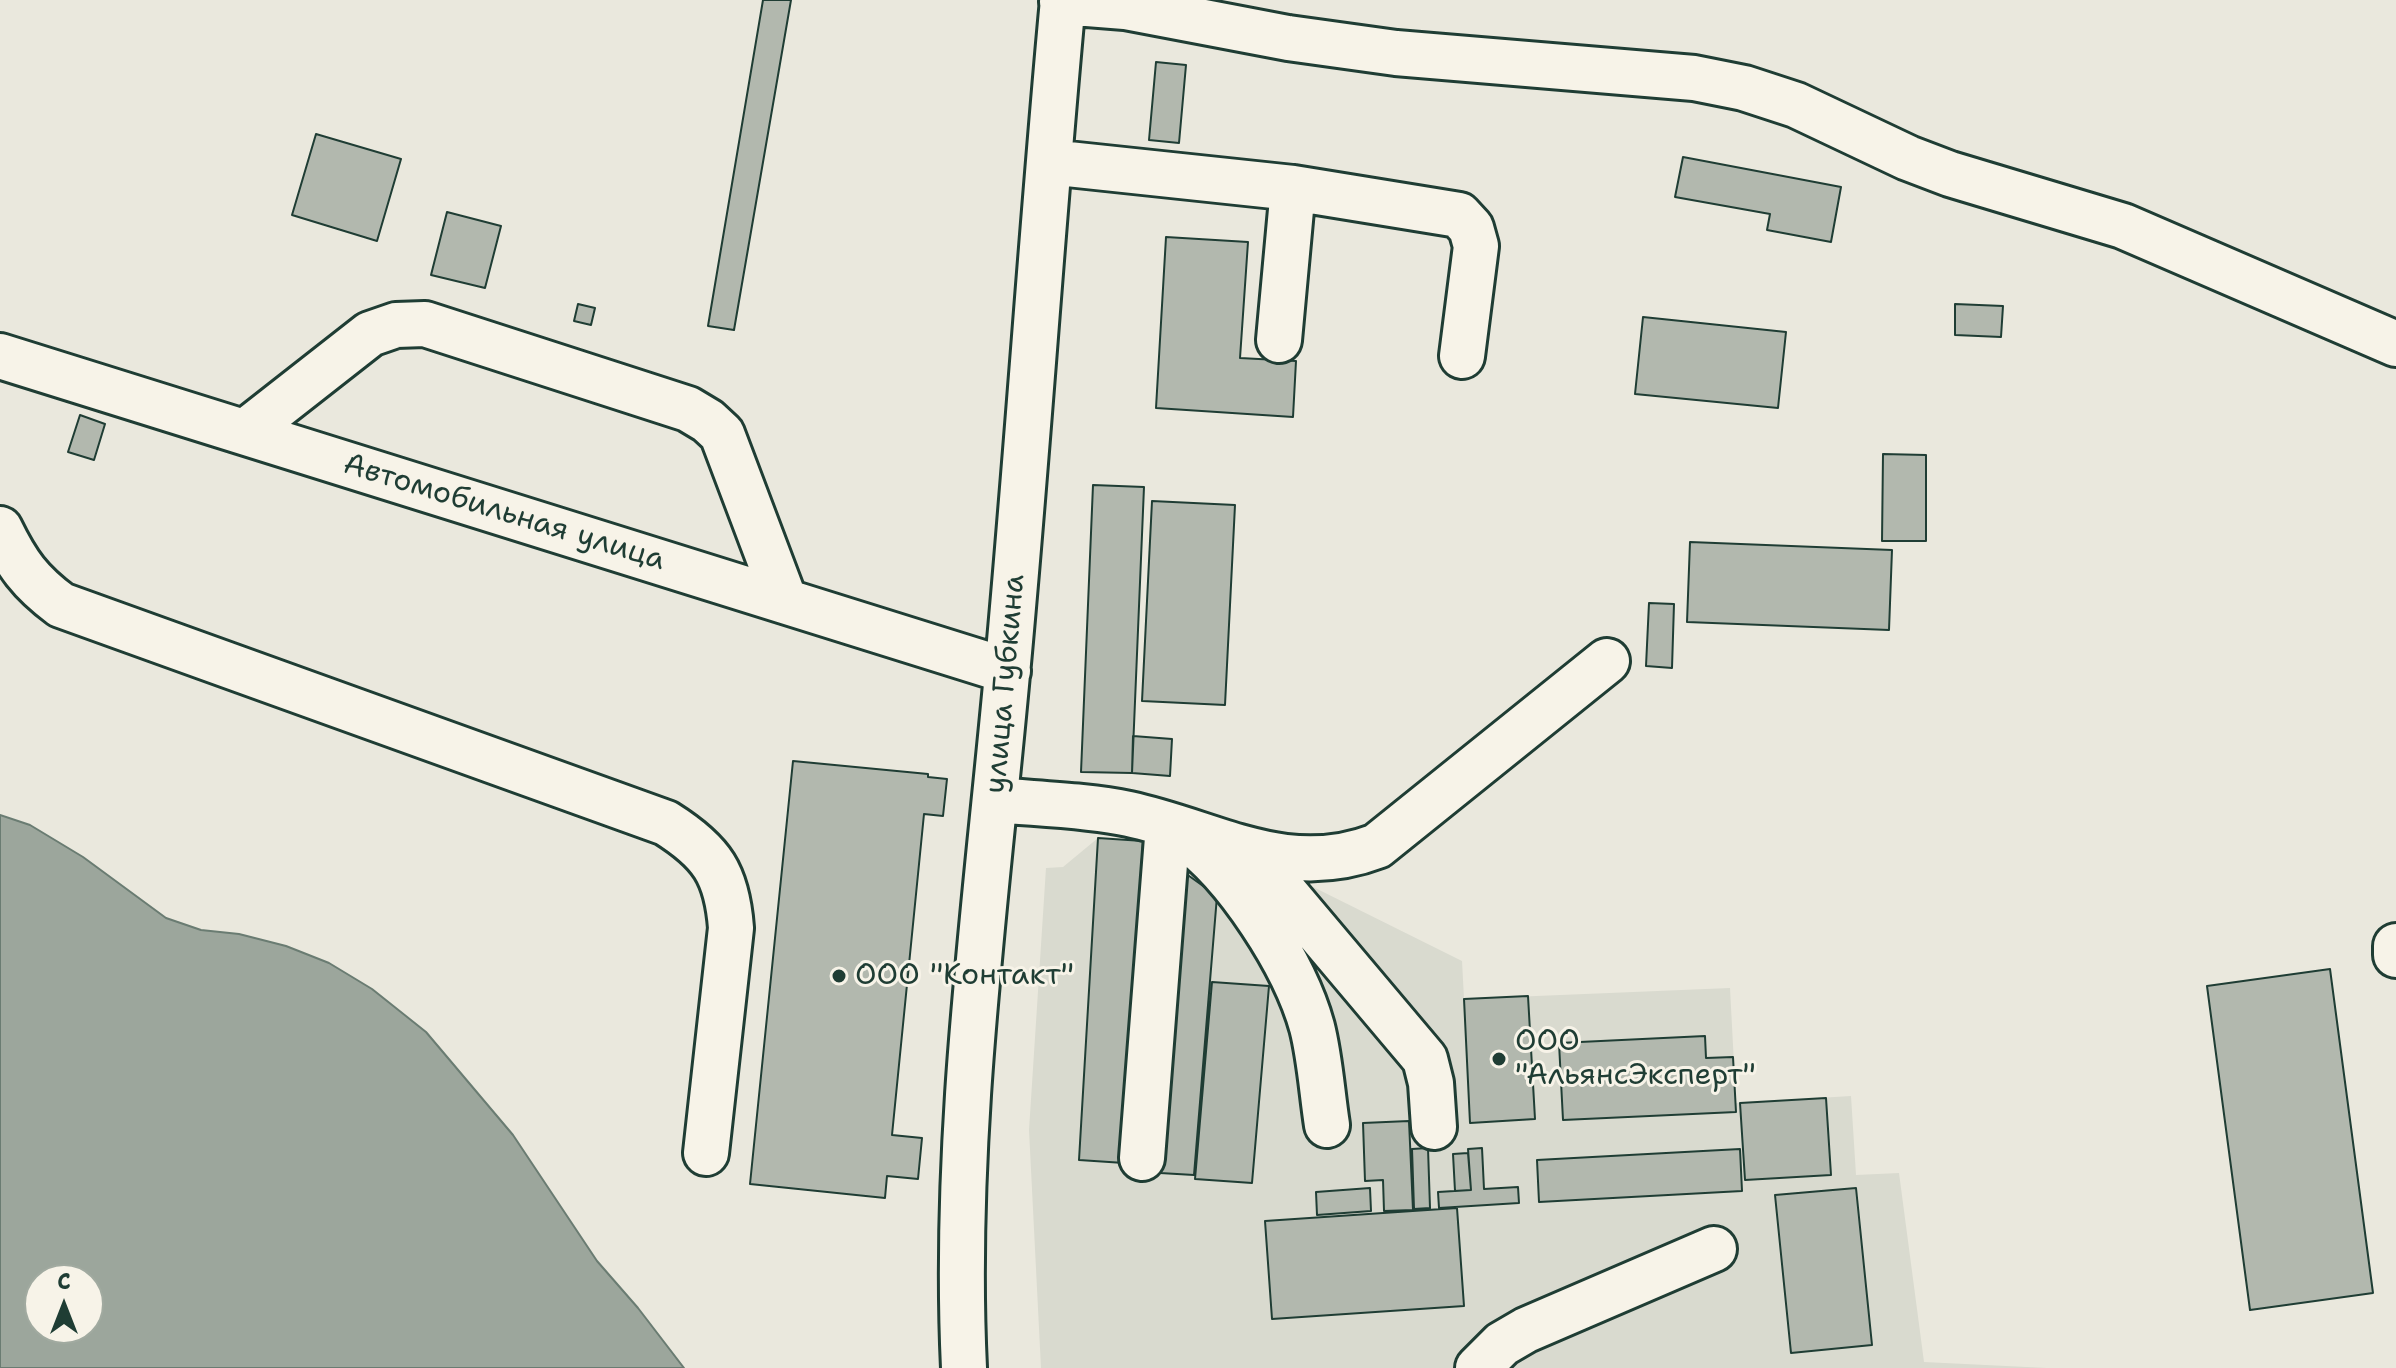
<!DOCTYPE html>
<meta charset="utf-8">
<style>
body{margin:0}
#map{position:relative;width:2396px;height:1368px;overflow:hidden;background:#eae8dd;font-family:"Shantell Sans",sans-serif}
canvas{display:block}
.north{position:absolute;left:24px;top:1264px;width:80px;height:80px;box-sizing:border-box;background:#f7f3e8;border:2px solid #a1aaa0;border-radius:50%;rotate:0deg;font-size:22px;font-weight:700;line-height:32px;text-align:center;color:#1f3d34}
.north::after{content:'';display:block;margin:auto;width:28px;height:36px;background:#1f3d34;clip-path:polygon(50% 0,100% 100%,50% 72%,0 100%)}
</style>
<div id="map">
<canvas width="2396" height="1368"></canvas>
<div class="north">С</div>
</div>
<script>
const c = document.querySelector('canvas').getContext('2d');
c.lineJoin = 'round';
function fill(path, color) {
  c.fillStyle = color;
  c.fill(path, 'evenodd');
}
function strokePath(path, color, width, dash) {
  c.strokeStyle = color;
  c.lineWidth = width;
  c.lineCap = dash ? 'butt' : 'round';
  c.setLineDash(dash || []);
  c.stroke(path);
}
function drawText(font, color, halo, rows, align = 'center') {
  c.font = font + ' "Shantell Sans",sans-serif';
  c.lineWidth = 6;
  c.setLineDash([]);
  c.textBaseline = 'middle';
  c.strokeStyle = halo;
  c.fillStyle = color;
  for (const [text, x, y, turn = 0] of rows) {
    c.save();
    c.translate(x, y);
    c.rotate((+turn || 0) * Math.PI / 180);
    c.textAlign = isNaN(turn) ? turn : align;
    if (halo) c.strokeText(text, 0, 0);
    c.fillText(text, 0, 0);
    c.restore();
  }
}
fill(new Path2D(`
 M1098 838 1143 841 1217 896 1285 873 1462 961 1464 999 1730 988 1736 1103 1851 1096 1856 1175 1899 1173 1924 1362 2047 1368H1041L1029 1130 1046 868 1063 867Z`), '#d9dacf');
const water = new Path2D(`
 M0 815 30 825 83 857 166 918 201 930 239 934 286 946 329 963 372 989 426 1032 513 1135 597 1261 638 1308 684 1368H0ZM40 1280H88V1328H40Z`);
fill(water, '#9ca69c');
strokePath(water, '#6a7c72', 2);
const building = new Path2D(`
 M763 0H791L734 330 708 326Z
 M1156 62 1186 65 1179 143 1149 140Z
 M316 134 401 159 377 241 292 215Z
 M1683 157 1841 187 1831 242 1767 230 1770 214 1675 197Z
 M447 212 501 226 485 288 431 275Z
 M1166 237 1248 242 1240 358 1296 361 1293 417 1156 408Z
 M578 304 595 308 591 325 574 321Z
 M1955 304 2003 306 2001 337 1955 335Z
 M1643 317 1786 332 1778 408 1635 394Z
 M80 415 105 424 94 460 68 452Z
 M1883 454 1926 455V541H1882Z
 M1093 485 1144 487 1132 773 1081 772Z
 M1152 501 1235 505 1225 705 1142 701Z
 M1690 542 1892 550 1889 630 1687 622Z
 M1649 603 1674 604 1672 668 1646 666Z
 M1133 736 1172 739 1170 776 1132 773Z
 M793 761 928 774V777L947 779 943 816 924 814 892 1135 922 1138 918 1179 887 1176 885 1198 750 1184Z
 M1098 838 1143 841 1124 1163 1079 1160Z
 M1185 873 1217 896 1194 1175 1160 1173Z
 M2330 969 2373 1293 2250 1310 2207 986Z
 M1212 982 1269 986 1252 1183 1195 1179Z
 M1528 996 1535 1119 1470 1123 1464 999Z
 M1705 1036 1706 1058 1733 1057 1736 1112 1563 1120 1559 1043Z
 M1826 1098 1831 1175 1745 1180 1740 1103Z
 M1409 1121 1413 1210 1384 1211 1383 1180 1365 1181 1363 1123Z
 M1428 1148 1430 1208 1414 1209 1412 1149Z
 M1482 1148 1484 1189 1518 1187 1519 1203 1439 1208 1438 1192 1471 1190 1468 1149Z
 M1740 1149 1742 1191 1539 1202 1537 1160Z
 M1468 1153 1471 1190 1455 1191 1453 1154Z
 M1370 1188 1371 1211 1317 1215 1316 1192Z
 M1856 1188 1872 1345 1791 1353 1775 1195Z
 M1457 1208 1464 1306 1272 1319 1265 1221Z`);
fill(building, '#b2b8ae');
strokePath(building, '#1f3d34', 2);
const minor = new Path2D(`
 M1062 2 1125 7 1288 38 1396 53 1694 78 1744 88 1796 105 1908 158 1950 174 2123 226 2396 344
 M1049 162 1293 188 1459 215 1471 228 1476 246 1462 356
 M1279 340 1293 188
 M0 356 1008 671
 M245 432 370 334 396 325 425 324 688 409 708 421 722 434 785 601
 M0 529C17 564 30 582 61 605L666 823C712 852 727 874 731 928L706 1153
 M995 800C1039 804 1086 805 1129 814 1216 833 1286 881 1377 846L1607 661
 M1183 836C1236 873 1295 965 1312 1027 1320 1058 1322 1093 1327 1125
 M1243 850 1275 881 1425 1059 1431 1083 1434 1127
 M2396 946V955
 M1142 1158 1168 825
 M964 1368C953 1136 986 904 1007 674 1028 449 1042 224 1063 0
 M1478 1368 1502 1344 1526 1330 1714 1249`);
strokePath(minor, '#1f3d34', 50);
strokePath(minor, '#f7f3e8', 44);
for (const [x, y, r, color] of [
 [839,976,8,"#1f3d34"],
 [1499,1059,8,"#1f3d34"]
]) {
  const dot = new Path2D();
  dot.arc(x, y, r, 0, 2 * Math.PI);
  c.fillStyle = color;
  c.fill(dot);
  strokePath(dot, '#f7f3e8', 3);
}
drawText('30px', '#1f3d34', '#f7f3e8', [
 ["Автомобильная улица",504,513,17],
 ["улица Губкина",1006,684,-85]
]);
drawText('30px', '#1f3d34', '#f7f3e8', [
 ["ООО \"Контакт\"",855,976],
 ["ООО",1515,1042],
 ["\"АльянсЭксперт\"",1515,1076]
], 'left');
</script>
